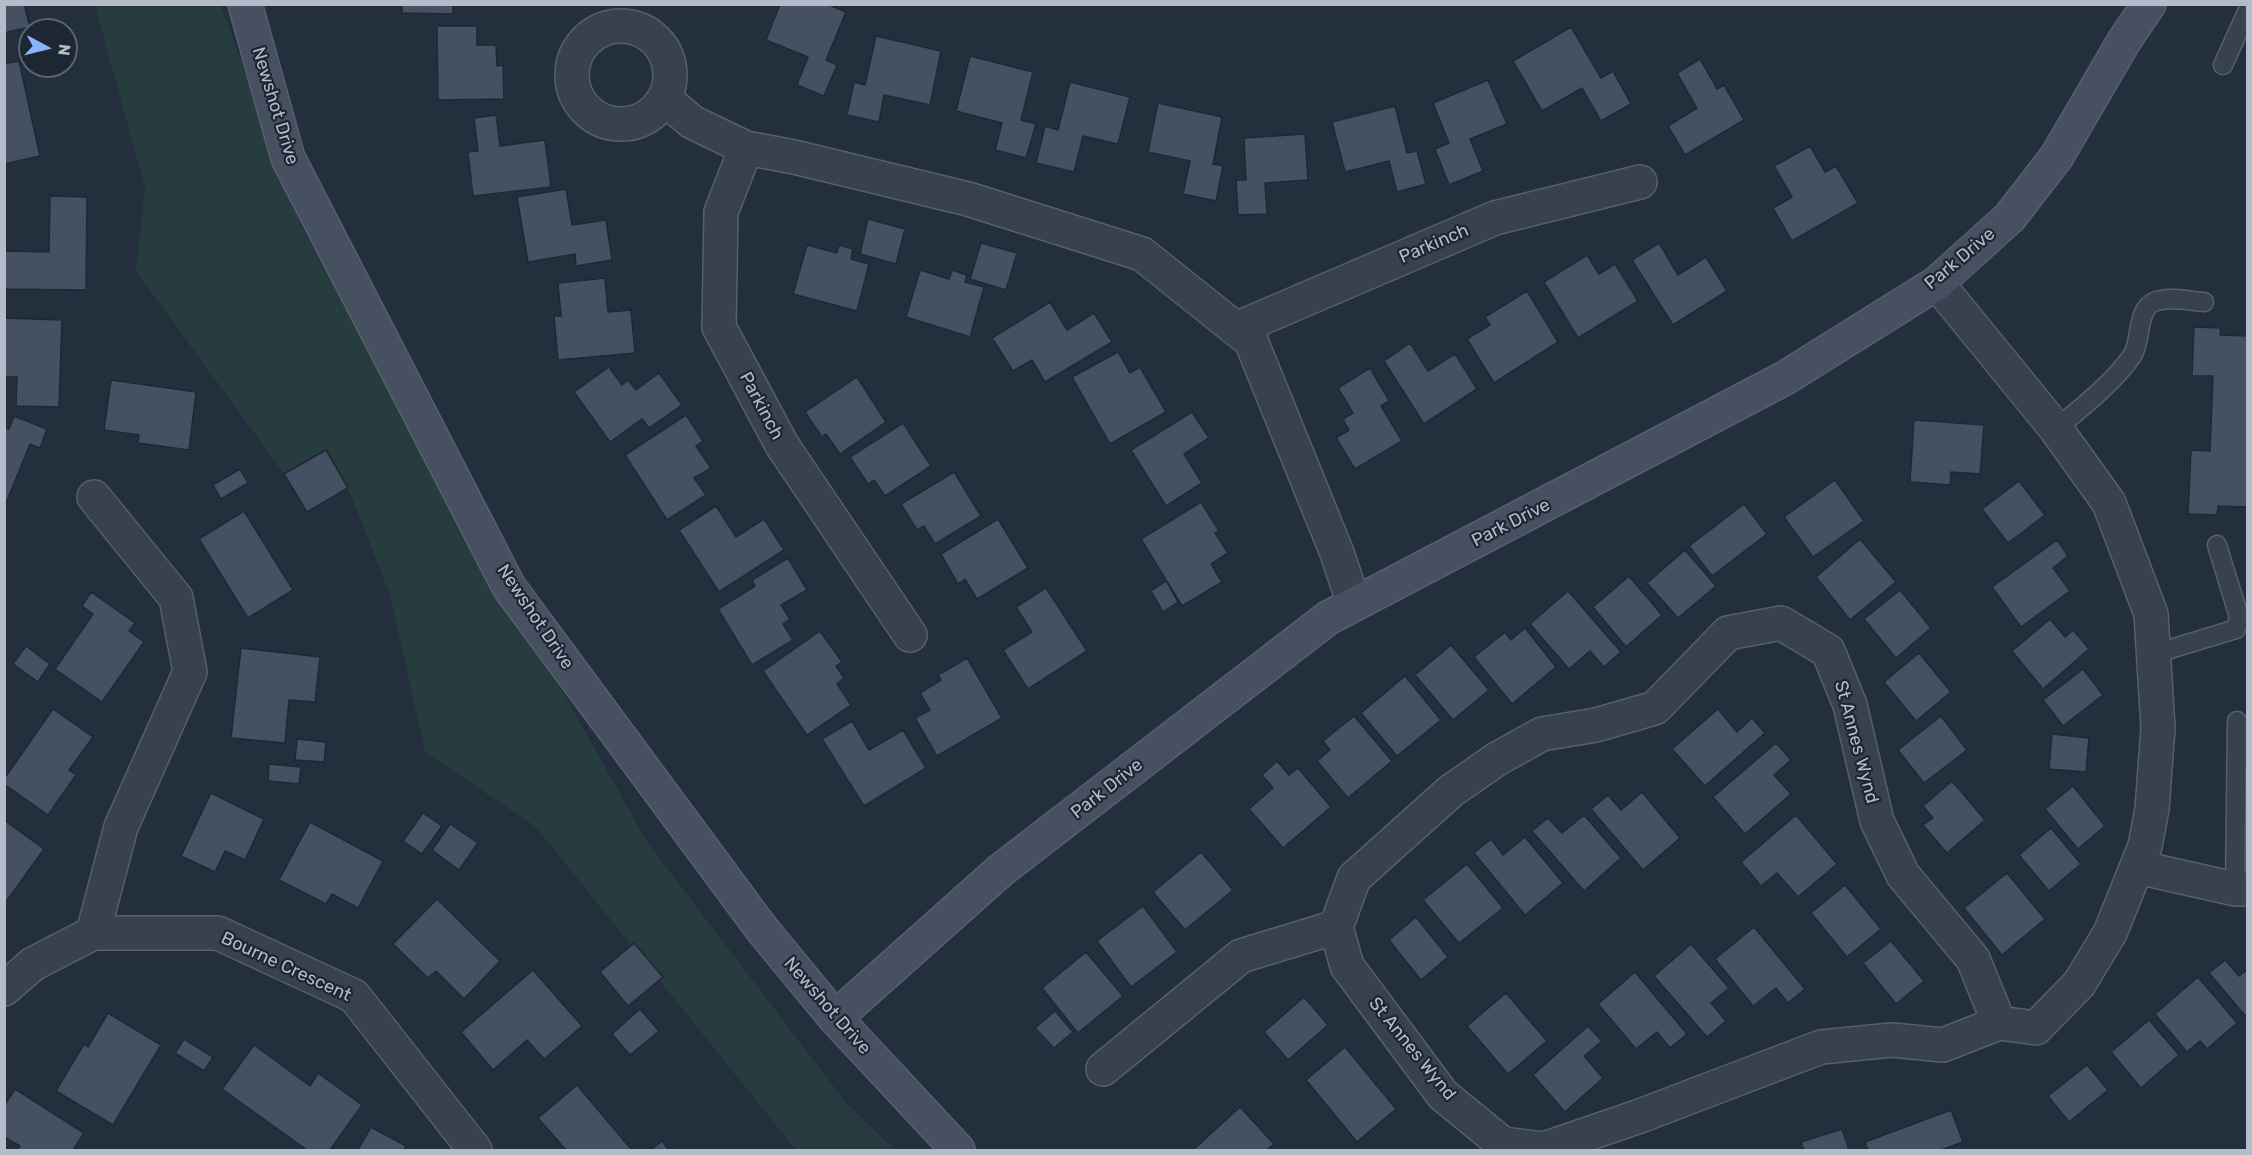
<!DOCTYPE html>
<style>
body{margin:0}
#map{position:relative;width:2252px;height:1155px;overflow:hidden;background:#242f3e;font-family:Rubik,sans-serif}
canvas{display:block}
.frame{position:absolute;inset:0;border:6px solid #b4bcc9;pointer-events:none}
.north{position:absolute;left:18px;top:18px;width:60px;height:60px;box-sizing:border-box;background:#1d2633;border:2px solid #59626f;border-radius:50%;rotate:97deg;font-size:16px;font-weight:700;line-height:24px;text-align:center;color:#b4bcc9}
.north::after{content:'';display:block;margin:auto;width:21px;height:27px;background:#8ab4f8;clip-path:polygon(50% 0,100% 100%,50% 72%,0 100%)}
</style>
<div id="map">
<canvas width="2252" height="1155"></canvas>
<div class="frame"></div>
<div class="north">N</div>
</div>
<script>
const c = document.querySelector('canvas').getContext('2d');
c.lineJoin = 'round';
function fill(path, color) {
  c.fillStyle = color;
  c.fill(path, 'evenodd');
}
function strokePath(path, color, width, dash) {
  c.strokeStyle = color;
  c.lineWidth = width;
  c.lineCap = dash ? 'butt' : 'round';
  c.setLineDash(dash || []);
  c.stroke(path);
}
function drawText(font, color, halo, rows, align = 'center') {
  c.font = font + ' Rubik,sans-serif';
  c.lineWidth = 4.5;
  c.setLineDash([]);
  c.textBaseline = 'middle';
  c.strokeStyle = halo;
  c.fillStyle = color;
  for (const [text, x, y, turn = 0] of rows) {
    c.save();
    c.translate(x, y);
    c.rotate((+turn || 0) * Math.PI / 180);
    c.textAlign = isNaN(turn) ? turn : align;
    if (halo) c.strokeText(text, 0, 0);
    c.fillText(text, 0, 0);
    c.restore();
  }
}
fill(new Path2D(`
 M95 5H221L301 225 647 842 847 1104 895 1150H796L536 827 425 752 390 595 348 488 326 450 284 474 136 271 145 188Z`), '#263c3f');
const building = new Path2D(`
 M4 4H24L30 27 4 33Z
 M402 4H453V14L402 13Z
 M780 4H827L846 12 826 60 837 65 824 96 797 85 808 57 766 40Z
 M437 26H477V45H496L497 66 503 65 504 99 438 100Z
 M1571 27 1601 78 1613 71 1631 104 1601 121 1582 88 1542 111 1513 61Z
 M876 36 941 51 930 105 884 95 879 122 847 115 854 82 865 85Z
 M970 56 1033 72 1021 120 1036 124 1026 158 995 150 1002 123 956 111Z
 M1700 59 1717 89 1724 85 1744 120 1685 155 1668 126 1697 108 1677 73Z
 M19 61 40 156 4 164V64Z
 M1488 80 1507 124 1470 139 1483 171 1449 185 1435 149 1449 143 1433 103Z
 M1070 82 1130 97 1118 144 1083 136 1074 172 1036 163 1045 126 1058 130Z
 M1158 103 1222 117 1213 164 1223 166 1216 201 1183 194 1190 161 1148 152Z
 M1395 106 1407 153 1417 151 1426 184 1397 192 1389 161 1345 172 1332 122Z
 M496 115 500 146 545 140 551 187 473 196 468 152 478 151 474 118Z
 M1305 134 1308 180 1265 183 1267 214 1238 215 1236 180H1246L1244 138Z
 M1810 146 1825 172 1836 166 1858 203 1792 241 1773 208 1792 197 1774 166Z
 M566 189 572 225 606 220 612 260 576 266 575 254 528 262 517 197Z
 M50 196 87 197 86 290 4 289V251L49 252Z
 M868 219 905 229 896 264 860 254Z
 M981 243 1017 253 1006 290 970 279Z
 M1659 243 1678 275 1706 257 1727 291 1673 325 1632 260Z
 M807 245 837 253 839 245 853 249 851 259 869 264 857 311 793 294Z
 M1587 255 1599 274 1615 264 1638 301 1578 338 1544 282Z
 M920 270 949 279 952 270 967 275 965 282 984 287 970 337 906 317Z
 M605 278 608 312 631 310 635 353 558 360 554 316H561L558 283Z
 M1527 291 1558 342 1494 383 1467 339 1490 325 1485 317Z
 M1050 302 1067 330 1094 313 1112 342 1045 382 1032 360 1013 371 992 338Z
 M4 318 62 320 59 407 16 406 17 377H4Z
 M2194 327 2221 328 2220 335 2248 336V507L2218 506 2217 515 2188 514 2191 450 2210 451 2213 376H2192Z
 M1410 343 1428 371 1455 354 1477 389 1424 424 1384 361Z
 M1118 352 1130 373 1140 367 1166 412 1110 444 1072 377Z
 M609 367 622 385 628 380 636 390 659 373 682 405 649 428 642 419 610 442 574 392Z
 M1370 368 1389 401 1381 406 1402 441 1355 469 1336 438 1349 430 1343 419 1353 413 1338 388Z
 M857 377 886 422 840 454 826 434 822 437 805 412Z
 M111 380 196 392 189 450 138 443 139 435 104 430Z
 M1192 412 1209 438 1184 454 1202 483 1166 506 1131 450Z
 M686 415 703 441 696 446 711 468 694 478 706 495 667 520 625 455Z
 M14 416 47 429 40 448 30 444 4 508V427L9 429Z
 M1914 420 1984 425 1980 474 1951 472 1950 485 1910 482Z
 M903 423 931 466 885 496 874 480 868 484 850 457Z
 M326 450 348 488 307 512 284 474Z
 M240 469 248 483 221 499 213 485Z
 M954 472 981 516 935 544 924 526 917 530 901 504Z
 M1835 480 1864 521 1813 557 1784 517Z
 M2019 481 2045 515 2008 543 1982 509Z
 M1201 502 1219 531 1215 533 1228 553 1211 564 1222 582 1182 606 1141 539Z
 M1744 504 1767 534 1712 576 1689 546Z
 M716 506 736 537 764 519 784 550 719 592 679 530Z
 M244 511 293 590 248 618 199 539Z
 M998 519 1028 568 977 599 965 579 958 584 941 554Z
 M1860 539 1896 582 1850 620 1816 577Z
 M2057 540 2068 556 2053 568 2070 591 2021 627 1992 587Z
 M1685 550 1716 586 1678 618 1647 583Z
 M788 558 807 590 781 605 790 619 783 624 793 640 752 665 718 609 755 586 752 580Z
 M1629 576 1662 615 1626 647 1593 607Z
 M1166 581 1178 602 1163 612 1151 591Z
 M1046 588 1087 651 1028 689 1003 650 1032 632 1016 607Z
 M1900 590 1931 628 1896 658 1864 619Z
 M1568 591 1621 652 1604 667 1590 651 1569 669 1530 624Z
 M91 592 135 623 129 631 144 642 102 702 55 669 93 614 82 606Z
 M2050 619 2065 637 2073 630 2089 649 2043 689 2012 651Z
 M1525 628 1556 667 1512 704 1474 657 1505 632 1511 640Z
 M820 631 842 662 836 666 844 678 837 684 851 705 807 735 763 671Z
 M1451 645 1489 690 1453 720 1415 675Z
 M26 646 50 664 38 682 13 664Z
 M241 648 320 657 315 702 289 700 285 743 231 738Z
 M1919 653 1951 692 1916 721 1884 682Z
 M967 658 1002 718 937 756 915 718 930 710 920 693 941 680 938 675Z
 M2083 669 2103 695 2063 726 2043 700Z
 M1405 676 1441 720 1397 756 1361 713Z
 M53 709 93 737 69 770 76 775 48 815 4 784V779Z
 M1718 709 1737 732 1752 718 1765 733 1705 786 1672 749Z
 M1354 716 1392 761 1348 798 1317 761 1330 750 1323 741Z
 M1941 716 1967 750 1924 783 1898 750Z
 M852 721 869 750 903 730 926 768 864 806 822 739Z
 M2052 734 2089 738 2086 772 2049 769Z
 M297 739 326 742 324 762 295 760Z
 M1776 743 1791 760 1774 775 1791 794 1745 834 1713 797Z
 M1277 761 1289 775 1298 768 1331 807 1283 848 1249 809 1273 788 1262 775Z
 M269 764 301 767 299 784 268 781Z
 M1952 781 1985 820 1947 853 1923 825 1933 818 1923 806Z
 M2073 786 2105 826 2078 849 2045 809Z
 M1642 792 1680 838 1643 870 1591 809 1608 795 1621 810Z
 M211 793 264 819 245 860 225 851 215 872 181 856Z
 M423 813 442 826 422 854 403 841Z
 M1584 815 1621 858 1584 891 1532 831 1548 818 1562 833Z
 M1796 815 1837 864 1798 897 1777 873 1761 886 1741 862Z
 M4 820 44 849 6 902 4 901Z
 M310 822 383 861 358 908 332 894 326 904 279 880Z
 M450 824 478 843 459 870 432 850Z
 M2051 828 2081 864 2049 891 2019 855Z
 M1525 837 1563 883 1525 915 1474 853 1491 839 1503 855Z
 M1201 852 1233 890 1185 930 1153 892Z
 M1467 864 1503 908 1459 943 1423 900Z
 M2007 873 2045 919 2002 955 1964 908Z
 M1845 885 1881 929 1847 957 1811 913Z
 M437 899 500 961 464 999 436 971 428 978 393 944Z
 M1143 906 1177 952 1131 987 1097 941Z
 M1416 917 1448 957 1421 980 1389 940Z
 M1754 927 1805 989 1788 1003 1776 988 1753 1006 1715 959Z
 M1891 941 1924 981 1896 1004 1863 963Z
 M634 943 663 977 628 1006 600 972Z
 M1691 944 1729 988 1711 1003 1726 1021 1707 1037 1654 976Z
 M1086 952 1123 996 1078 1033 1042 988Z
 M2225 960 2239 976 2248 969V1019L2209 973Z
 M533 970 582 1026 544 1059 527 1040 493 1070 461 1032Z
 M1635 972 1687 1034 1670 1048 1657 1032 1636 1049 1598 1004Z
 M2198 977 2237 1023 2207 1049 2200 1041 2187 1052 2155 1014Z
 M1506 993 1547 1041 1508 1074 1467 1026Z
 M1304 997 1328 1025 1288 1060 1264 1032Z
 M640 1009 659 1031 630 1055 612 1034Z
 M1055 1011 1073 1032 1054 1048 1035 1028Z
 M108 1013 161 1045 113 1125 56 1091 84 1044 88 1047Z
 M2149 1020 2179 1055 2141 1088 2111 1052Z
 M1588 1026 1602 1041 1584 1056 1603 1078 1565 1112 1533 1075Z
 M184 1039 213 1057 204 1071 175 1053Z
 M254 1045 310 1086 318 1073 362 1105 330 1150H307L222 1089Z
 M1345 1047 1396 1109 1357 1142 1306 1080Z
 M2087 1065 2108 1090 2069 1122 2048 1096Z
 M577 1085 631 1149 629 1150H566L538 1118Z
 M15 1089 84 1133 73 1150H17L20 1146 4 1137V1106Z
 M1240 1107 1274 1144 1267 1150H1193Z
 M1951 1110 1963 1142 1941 1150H1868L1865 1142Z
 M371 1127 406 1146 404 1150H358Z
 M1842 1129 1849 1150H1804L1801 1142Z
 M662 1141 669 1150H651Z`);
fill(building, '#455162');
strokePath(building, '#1f2835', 1.5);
const lane = new Path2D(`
 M2223 65 2248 10
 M2056 429C2081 408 2114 382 2132 356 2142 341 2136 310 2154 302 2168 296 2190 301 2204 302
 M2154 654 2236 629 2239 617 2217 545
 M2235 889 2237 721`);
const street = new Path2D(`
 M572 75a49 49 0 1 1 98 0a49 49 0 1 1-98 0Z
 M665 99 692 122 746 148 794 157 968 199 1142 254 1251 341 1337 553 1354 604
 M746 148 721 212 719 327 782 445 910 635
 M1937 283 2056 429 2109 503 2151 614 2158 728 2152 809 2145 846 2110 933 2079 984 2036 1028 1999 1023 1943 1045 1892 1040 1821 1047 1640 1116 1544 1149 1503 1144 1443 1095 1347 966 1336 927 1354 878 1451 791 1497 759 1542 734 1596 725 1655 708 1728 633 1781 623 1828 651 1850 705 1877 821 1903 875 1973 959 1999 1023
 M1236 329 1495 218 1640 182
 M2137 867 2235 889H2248
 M93 933 121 827 190 672 176 598 94 497
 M4 989 33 964 93 933H218L354 996 475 1150
 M1103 1069 1241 956 1336 927`);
const secondary = new Path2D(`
 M245 4 288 158 509 587 761 928 835 1018 958 1150
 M835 1018 1001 870 1328 618 1785 378 1937 283 2010 217 2057 156 2124 41 2149 4`);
strokePath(lane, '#565f6c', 21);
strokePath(street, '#565f6c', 36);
strokePath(secondary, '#565f6c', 36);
strokePath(lane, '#38414e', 18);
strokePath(street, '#38414e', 33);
strokePath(secondary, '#465061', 33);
drawText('18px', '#b4bcc9', '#1d2633', [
 ["Newshot Drive",275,106,73],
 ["Parkinch",1434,244,-23],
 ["Park Drive",1960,259,-40],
 ["Parkinch",761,406,62],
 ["Park Drive",1511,523,-27],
 ["Newshot Drive",535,617,56],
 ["St Annes Wynd",1856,742,75],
 ["Park Drive",1107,789,-38],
 ["Bourne Crescent",286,967,25],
 ["Newshot Drive",827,1006,49],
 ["St Annes Wynd",1412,1049,51]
]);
</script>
